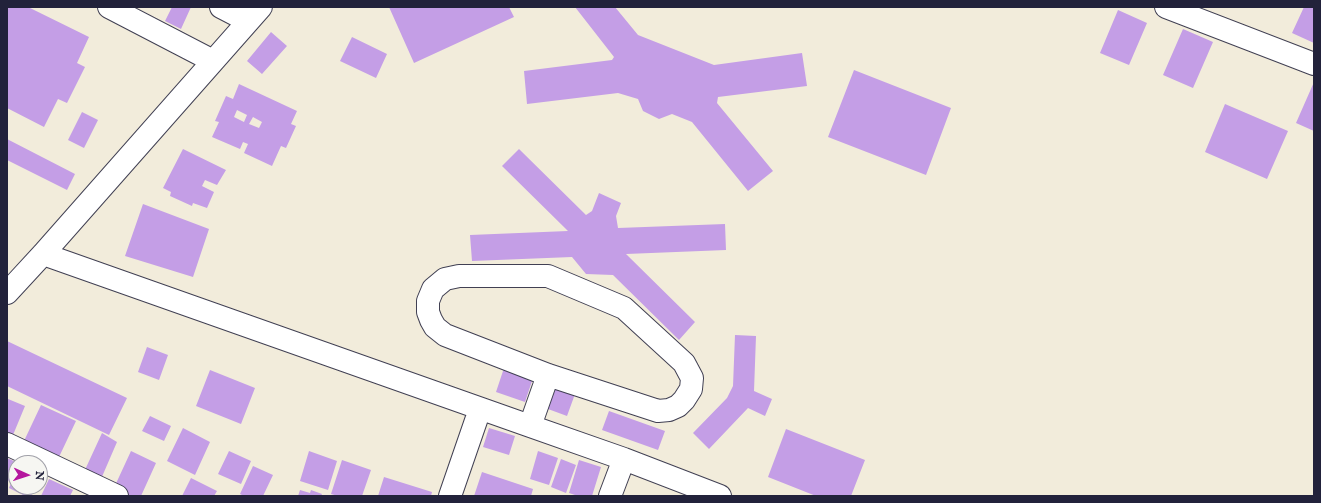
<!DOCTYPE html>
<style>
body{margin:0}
#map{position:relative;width:1321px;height:503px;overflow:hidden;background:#f2ecdb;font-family:"IM FELL English",serif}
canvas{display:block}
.frame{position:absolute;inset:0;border:8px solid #22223b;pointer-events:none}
.north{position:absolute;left:8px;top:455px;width:40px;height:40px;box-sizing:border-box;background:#f6f6f2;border:1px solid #a1a1a9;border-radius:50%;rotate:93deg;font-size:11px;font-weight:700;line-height:16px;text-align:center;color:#22223b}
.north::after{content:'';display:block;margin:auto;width:14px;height:18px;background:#b5179e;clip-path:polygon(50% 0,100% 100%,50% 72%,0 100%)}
</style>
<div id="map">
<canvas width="1321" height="503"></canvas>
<div class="frame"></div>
<div class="north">N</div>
</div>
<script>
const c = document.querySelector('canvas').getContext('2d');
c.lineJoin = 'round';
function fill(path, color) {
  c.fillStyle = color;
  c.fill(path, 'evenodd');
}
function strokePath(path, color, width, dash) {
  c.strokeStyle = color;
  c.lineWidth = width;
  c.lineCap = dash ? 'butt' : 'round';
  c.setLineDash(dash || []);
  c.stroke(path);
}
fill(new Path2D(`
 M7 7H28L89 37 77 63 85 67 67 103 58 99 44 127 7 108Z
 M172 7H191L181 29 165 21Z
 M389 7H509L514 17 414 63Z
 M575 7H615L638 35 714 65 802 53 807 86 718 97 717 103 773 171 748 191 692 122 672 114 659 119 643 111 638 99 618 93 527 104 524 71 612 60 614 57Z
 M1304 7H1314V43L1292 33Z
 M1118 10 1147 23 1129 65 1100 53Z
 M1183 29 1213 42 1193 88 1163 75Z
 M271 32 287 46 262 74 247 61Z
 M352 37 387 54 376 78 340 61Z
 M854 70 951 108 926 175 828 137Z
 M1314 82V131L1296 123Z
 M239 84 297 111 291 124 296 126 286 148 281 146 272 166 244 153 248 144 243 142 240 149 212 137 219 122 215 121 226 96 233 99ZM237 110 247 115 244 122 234 117ZM253 117 262 122 259 128 249 124Z
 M1225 104 1288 131 1267 179 1205 152Z
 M82 112 98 120 84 148 68 140Z
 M7 139 75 174 67 190 7 160Z
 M183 149 226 170 217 185 205 180 202 186 214 192 207 208 193 203 192 206 170 196 171 192 163 188Z
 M519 149 586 215 592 211 599 193 621 203 616 216 618 228 725 224 726 250 626 254 695 322 679 340 613 275 586 274 572 257 472 261 470 235 568 231 502 166Z
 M143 204 209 229 193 277 125 256Z
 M735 335 756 336 754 391 772 399 765 416 748 408 709 449 693 433 727 398 733 386Z
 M7 341 127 398 109 435 7 386Z
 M147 347 168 355 159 380 138 372Z
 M504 368 533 378 525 402 496 392Z
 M210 370 255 388 241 424 196 406Z
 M556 387 575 394 567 416 548 409Z
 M8 399 25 406 13 435 7 432V402Z
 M41 405 76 421 59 457 24 441Z
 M609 411 665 431 658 450 602 430Z
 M150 416 171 426 164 441 142 431Z
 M183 428 210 442 195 475 167 461Z
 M489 428 515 436 509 455 483 447Z
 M786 429 865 460 851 496H816L768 477Z
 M102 433 117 442 101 479 84 472Z
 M131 451 156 463 141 496H129L113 490Z
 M229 451 251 461 241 484 218 474Z
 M309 451 337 461 328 490 300 481Z
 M538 451 558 458 549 485 530 479Z
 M7 458 16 462V465L7 484Z
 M561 459 576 465 566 493 551 487Z
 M342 460 371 470 362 496H338L331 494Z
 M579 460 601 467 592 496H578L569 493Z
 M253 466 273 475 263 496H244L240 494Z
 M16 472V487H36L31 496H25L9 488Z
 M482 472 533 489 531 496H474Z
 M384 477 432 492 431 496H378Z
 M191 478 217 491 214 496H182Z
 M49 479 73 490 70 496H41Z
 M300 490 310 493 311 490 322 494 321 496H298Z`), '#c49ee6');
const minor = new Path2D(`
 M109 7 213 61
 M221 7 248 21
 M1166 7 1314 64
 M43 254 530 426 624 459 720 496
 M459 276H548L624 308 684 363 692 378 691 389 684 400 678 406 669 410 658 411 548 375 445 335 435 327 431 320 428 312V301L433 289 445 279Z
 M7 293 43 254 261 7
 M530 426 548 375
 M7 444 117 496
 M450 496 480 409
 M610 496 624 459`);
strokePath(minor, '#414053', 24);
strokePath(minor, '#fff', 22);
</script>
